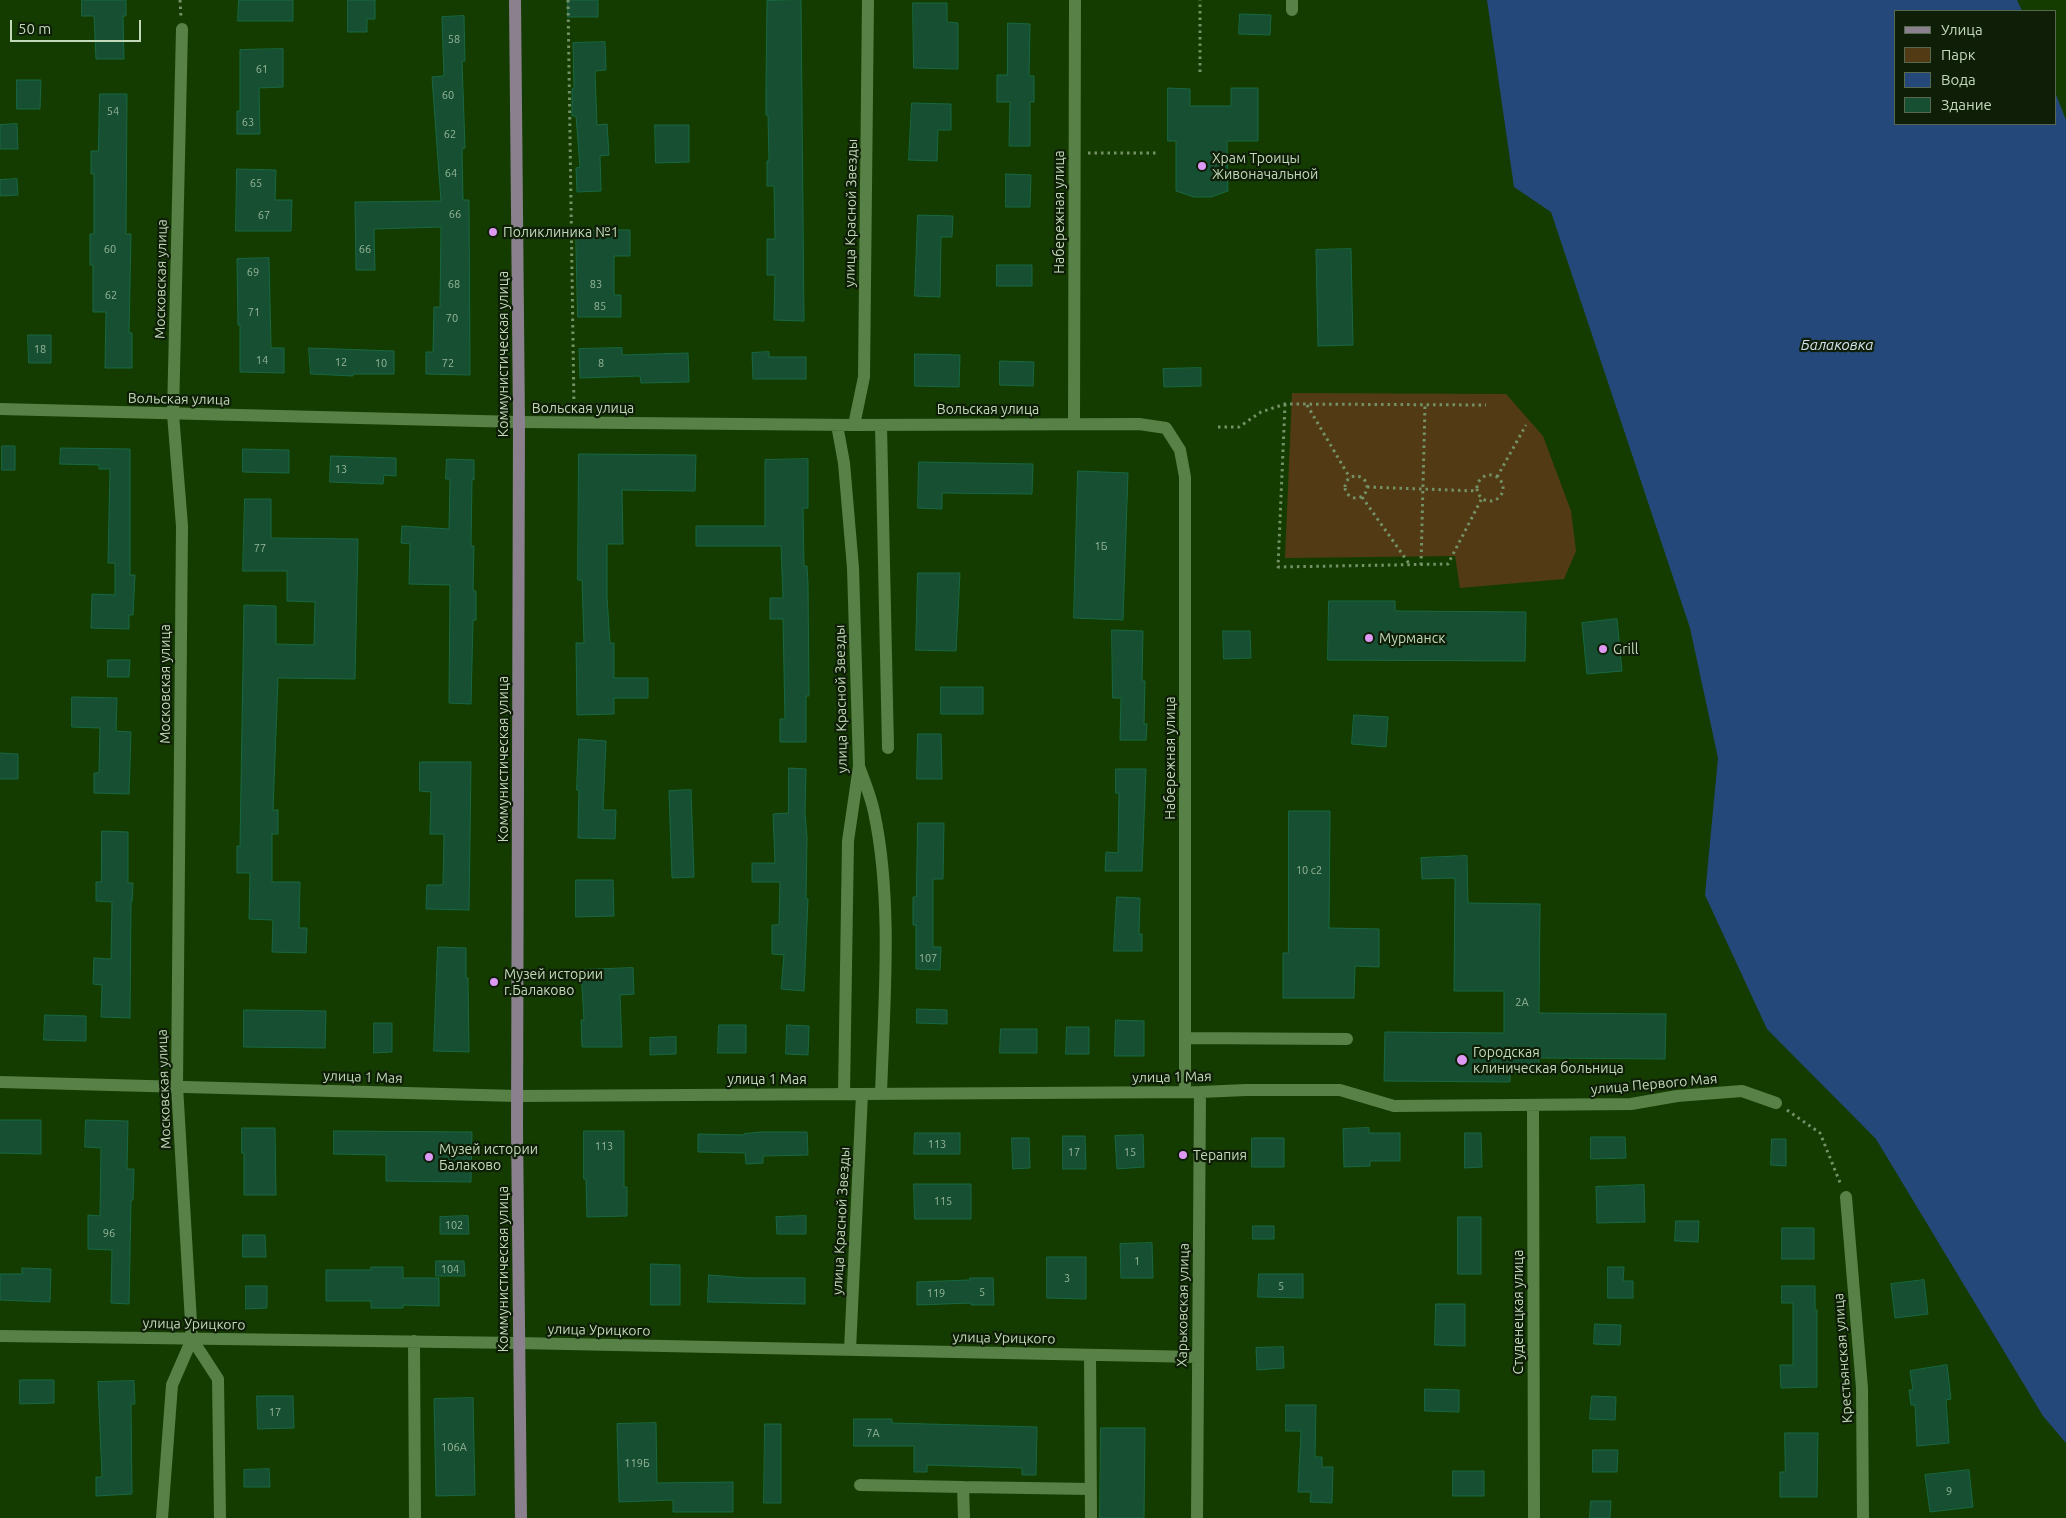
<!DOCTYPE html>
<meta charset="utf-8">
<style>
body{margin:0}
#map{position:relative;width:2066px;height:1518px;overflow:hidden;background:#143c00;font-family:Ubuntu,sans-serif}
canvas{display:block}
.legend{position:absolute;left:1894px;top:10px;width:162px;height:115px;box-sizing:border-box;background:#0e1e07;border:1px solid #56694f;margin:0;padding:6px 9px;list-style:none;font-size:15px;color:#c2d9ba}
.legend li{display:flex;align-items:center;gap:10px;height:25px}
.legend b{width:25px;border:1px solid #56694f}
.scale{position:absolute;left:10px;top:20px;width:131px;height:22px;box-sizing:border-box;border:2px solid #c2d9ba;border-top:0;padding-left:6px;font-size:15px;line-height:18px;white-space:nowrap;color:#c2d9ba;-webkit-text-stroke:4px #0e1e07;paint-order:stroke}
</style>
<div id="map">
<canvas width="2066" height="1518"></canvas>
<ul class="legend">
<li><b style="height:6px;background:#8b808e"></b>Улица</li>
<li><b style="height:14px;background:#523b14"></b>Парк</li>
<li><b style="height:14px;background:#25487b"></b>Вода</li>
<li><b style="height:14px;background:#174f33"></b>Здание</li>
</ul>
<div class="scale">50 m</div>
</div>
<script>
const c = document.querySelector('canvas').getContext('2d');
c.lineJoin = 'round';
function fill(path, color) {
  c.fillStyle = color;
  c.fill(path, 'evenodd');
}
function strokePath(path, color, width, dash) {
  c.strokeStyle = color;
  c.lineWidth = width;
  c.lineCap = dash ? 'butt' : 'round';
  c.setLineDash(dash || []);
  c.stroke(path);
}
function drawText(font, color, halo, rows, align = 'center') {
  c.font = font + ' Ubuntu,sans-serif';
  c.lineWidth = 4.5;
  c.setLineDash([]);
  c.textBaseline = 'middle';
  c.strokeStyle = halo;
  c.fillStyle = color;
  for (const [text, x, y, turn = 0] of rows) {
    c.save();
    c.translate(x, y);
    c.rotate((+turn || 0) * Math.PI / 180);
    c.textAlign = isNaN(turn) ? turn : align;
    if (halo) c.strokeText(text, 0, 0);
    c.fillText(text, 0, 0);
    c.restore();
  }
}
fill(new Path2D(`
 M1292 393 1506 394 1543 436 1571 511 1576 551 1564 579 1460 588 1455 556 1285 558Z`), '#523b14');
fill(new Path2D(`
 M1487 0H2017L2022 11H1895V124H2055V92L2066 120V1443L2043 1416 1876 1139 1767 1029 1705 895 1718 758 1690 628 1551 212 1514 187Z`), '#25487b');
const building = new Path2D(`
 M82 0H126V16H123L124 59H96L94 16H82Z
 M239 0H293V21H238Z
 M348 0H375V19H367V32H348Z
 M568 0H598V17H568Z
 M801 0 804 321 774 320 775 275H767V239H775L774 186H767V161H769L768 115H766V89L767 1Z
 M913 3H947V22L958 23V69L914 68Z
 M1240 14 1271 15 1270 35 1239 34Z
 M464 16 465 61H462L465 148 462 149 463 200H469L470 375 426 374V352H433L434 307H440L441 227 374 229 375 270H356L355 202 441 201 432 77 444 76 442 17Z
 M1008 23 1030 24 1029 76H1034V102H1030V146H1009L1010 102H997V75H1007Z
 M605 42 606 70 595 71 597 125 607 124 609 155 600 156 601 191 577 192 576 168 580 167 576 116H572V89L574 88 573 43Z
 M283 49V87L259 88 260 134H237V111H240V50Z
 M17 80H41L40 109H17Z
 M1168 88 1190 89V106H1231V88H1258V141H1227L1228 191 1211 197H1194L1176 191V141H1168Z
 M100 94H127L126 234H131L129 333H132V368H105L106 312H93V265H90V234H94V174H91V151H98Z
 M912 103 951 104V130H938L937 161 909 160Z
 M17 124 18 149H0V125Z
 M655 125H689V162L656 163Z
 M237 169 276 170 275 200H292L291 231H236Z
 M1006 174 1031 175 1030 207H1006Z
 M17 179 18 195 0 196V180Z
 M918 215 953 216 952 237H941L940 297 915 296Z
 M576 230H630V256H614V295H621V317H578Z
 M1351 249 1353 345 1318 346 1316 250Z
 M269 258 271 348H284V373L240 372V325H238L237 259Z
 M997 265H1032V286H997Z
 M28 335H51V363H29Z
 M309 348 394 351V374H353V376L311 374Z
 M622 348V355L688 353 689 382 641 383 640 376 580 378 579 349Z
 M769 352V357H806V379H753L752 353Z
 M915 354 960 355 959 387 915 386Z
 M1000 361 1034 362 1033 386 1000 385Z
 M1201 368V386L1164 387 1163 369Z
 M2 446H15V470H2Z
 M61 448 130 449V575H135L133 615H129V629L91 628 92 594 115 595V563H108L110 469H99V465L60 464Z
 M243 449 289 450V473L243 472Z
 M579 454 696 455 695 491 622 490 623 544H607V597L610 643H614V678H648V698H614V714L577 715 576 643H584L582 580H578Z
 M331 456 396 458V476L384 475 383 484 330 482Z
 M447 459 474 460V480L472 479 471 546H474L473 591H476V620H473L471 704 449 703 450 585 409 584 410 544 401 543 402 526 449 529 450 479H446Z
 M808 459V508H803L804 566H807L808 584 809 696H806V742H780V719H785L783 619H770V598H783L781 546H696V526H765V460Z
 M919 462 1033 464 1032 494 942 493V509L918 508Z
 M1078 471 1128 473 1123 620 1074 618Z
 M245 499H271V538L358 539 355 679 278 678 273 810H278V834H272V882H300L299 928H307L306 953 272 952 273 920 249 919 250 873H237V846H240L244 605 276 606V644L314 645 315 602 287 601V571H243Z
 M918 573H960L956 651 916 650Z
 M1329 601H1395V611L1526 612 1525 661 1328 660Z
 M1617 619 1622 671 1587 674 1582 623Z
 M1112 630 1143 631 1142 681H1145L1144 724H1147L1146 740H1120L1121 698H1113Z
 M1223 631H1250L1251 658 1224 659Z
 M108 660H130L129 677H108Z
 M941 687H983V714H941Z
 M72 697 117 698 116 731 131 732 129 794 94 793V773H99L100 728 72 727Z
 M1354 715 1388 717 1386 747 1352 744Z
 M918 734H941L942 779H917Z
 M579 739 606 741 603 810H616L615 839 578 838 579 790H577Z
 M0 753 18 754V779H0Z
 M420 762H471L469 910 426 909 427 885H443L444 834H430L431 792 420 791Z
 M789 768 806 769 805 813 807 837 806 899H808L804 991 781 989 784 955 772 954V925H779L780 882H752V863H775L773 814 788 813Z
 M1116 769H1146L1142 871H1105L1106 852 1118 853 1119 793H1116Z
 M691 790 694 877 672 878 669 791Z
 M1289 811H1330L1329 928 1379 929V967L1355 966 1354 998H1283V953H1288Z
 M918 823H944L943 879H933V947H941L940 970 916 969V925H913V897H916Z
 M102 831 128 832V883H133L132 902H131L130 1018 101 1017 102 985 93 984 94 958 111 959 112 902 96 901V882H101Z
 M1467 856 1468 903 1540 904 1539 1013 1666 1014 1665 1059 1539 1058V1072H1510V1082L1384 1081 1385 1032 1504 1033V991H1454L1455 878 1422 879 1421 858Z
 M576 880H613L614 916 576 917Z
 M1117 897 1140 898 1139 934H1142V951H1114Z
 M438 947 466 948V978H468L469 1052 434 1051Z
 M633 968 634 994 620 995 622 1047H582L581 1020H584L581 970Z
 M917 1009 947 1010V1024L917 1023Z
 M244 1010 326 1011 325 1048 244 1047Z
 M45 1015 86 1016V1041L44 1040Z
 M1116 1020 1144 1021V1056H1115Z
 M374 1023H392V1052L374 1053Z
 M719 1025H746V1053H718Z
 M787 1025 809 1026 808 1055 786 1054Z
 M1067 1027H1089V1054H1066Z
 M1001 1029H1037V1053H1000Z
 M676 1037V1054L650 1055V1038Z
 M0 1120H41V1154L0 1153Z
 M86 1120 128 1121 127 1169H134L133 1200H131L129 1304 111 1303 112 1250 88 1249V1215L100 1216 101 1148 85 1147Z
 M242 1128H275L276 1195H244V1153H242Z
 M1369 1128V1133H1400V1161H1370V1166L1344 1167 1343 1129Z
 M334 1131 472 1132 471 1182 386 1181V1155L334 1154Z
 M584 1131H624V1187H627V1216L587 1217 586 1179H584Z
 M761 1132H807L808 1155 763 1156V1163L746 1164 745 1153 698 1152V1134L744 1135V1134Z
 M915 1133H960V1154H914Z
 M1465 1133H1481L1482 1167 1465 1168Z
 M1143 1135 1144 1167 1117 1169 1115 1136Z
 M1063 1136H1085L1086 1169H1063Z
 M1591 1137H1625L1626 1158 1591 1159Z
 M1012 1138H1029L1030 1168 1013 1169Z
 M1252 1138H1284V1167H1252Z
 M1772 1139H1786V1166L1771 1165Z
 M914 1184H971V1219H915Z
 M1644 1185 1645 1222 1597 1223 1596 1187Z
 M468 1216 469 1234H440V1217Z
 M806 1216V1234H777L776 1217Z
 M1458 1217H1481V1274H1458Z
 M1676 1221H1699L1698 1242 1675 1241Z
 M1253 1226H1274V1239H1253Z
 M1782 1228H1814V1259H1782Z
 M243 1235H265L266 1257H243Z
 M1152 1243 1153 1278H1121L1120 1244Z
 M1047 1257H1086V1299L1047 1298Z
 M436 1261H464L465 1276H436Z
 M651 1264 680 1265V1305H651Z
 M371 1267H403V1278H439V1306L403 1305V1308H371V1301H326V1270H371Z
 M1608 1267H1624L1623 1281H1633V1298H1608Z
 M22 1268 51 1269 50 1302 0 1300V1274H22Z
 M1259 1274H1303V1298L1258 1297Z
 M709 1275 747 1278H805V1304L708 1302Z
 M970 1278H993L994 1305H971V1303L917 1305V1282L970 1280Z
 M1924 1280 1928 1314 1895 1318 1891 1284Z
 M246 1286H267V1308L246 1309Z
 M1782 1286H1815V1310H1817V1387L1781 1388 1780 1365H1793V1303H1782Z
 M1436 1304H1465V1346L1435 1345Z
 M1595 1324 1621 1325 1620 1345 1594 1344Z
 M1283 1347 1284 1368 1257 1370 1256 1348Z
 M1947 1365 1951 1399 1946 1400 1949 1443 1917 1446 1915 1405H1911L1909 1390H1913L1910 1371Z
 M20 1380H54V1403L20 1404Z
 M134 1381 135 1404H131L132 1494 96 1496V1477H102L98 1382Z
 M1425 1389 1459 1390V1412L1425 1411Z
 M257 1396H293L294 1428 258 1429Z
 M1592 1396 1616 1397 1615 1420 1590 1419Z
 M473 1398 475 1495 436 1496 434 1399Z
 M1286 1405H1316L1315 1457H1322V1467H1333L1332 1503 1310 1502 1311 1492H1298L1301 1431H1286Z
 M854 1419H892V1423L1037 1427 1036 1475H1022V1468L927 1465V1472H914V1446H854Z
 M656 1423 657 1483 733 1482V1512H673V1500L619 1502 617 1424Z
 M765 1424H781V1503H764Z
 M1101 1428H1145L1144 1518H1100Z
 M1785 1433H1818L1817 1497H1780V1472H1785Z
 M1593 1450H1618L1617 1472H1593Z
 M269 1469 270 1487H244V1470Z
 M1969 1470 1973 1507 1930 1512 1925 1475Z
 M1453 1471H1484V1496H1453Z
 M1591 1501H1611L1610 1518H1590Z`);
fill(building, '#174f33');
strokePath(building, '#186842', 1);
strokePath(new Path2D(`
 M180 0 181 17
 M568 0 574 409
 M1200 72V0
 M1088 153H1158
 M1285 404 1278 567 1448 564 1482 498
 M1307 405 1350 478
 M1218 427H1239L1261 412 1285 404 1486 405
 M1477 488a13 13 0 1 1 26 0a13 13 0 1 1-26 0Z
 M1345 487a11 11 0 1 1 22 0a11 11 0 1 1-22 0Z
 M1497 477 1526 425
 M1367 487 1477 491
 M1362 497 1410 565
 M1421 565 1425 405
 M1787 1110 1820 1133 1841 1185`), '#749266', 3, [2.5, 4]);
strokePath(new Path2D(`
 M1292 10V0
 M0 409 519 422 854 425 1139 424 1166 428 1180 450 1185 477V1092
 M1074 424 1075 0
 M837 425 844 463 853 568 859 766 848 841 844 1094
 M854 425 864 377 868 0
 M881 425 888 748
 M860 769C865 783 871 797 874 812 893 900 884 1004 881 1094
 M1185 1038 1347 1039
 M0 1082 517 1096 1200 1092 1246 1090H1340L1394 1106 1631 1104 1677 1096 1742 1091 1776 1103
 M1533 1105 1534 1518
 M1846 1197 1862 1388 1863 1518
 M0 1336 518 1343 1198 1357
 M192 1339 218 1379 220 1518
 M414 1341 415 1518
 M850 1350 862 1094
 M1090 1355 1091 1518
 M860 1485 963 1487 964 1518
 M963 1487 1091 1489
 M162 1518 172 1385 192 1339 177 1086 182 526 173 414 182 29
 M1197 1518 1200 1092`), '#578147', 12);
strokePath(new Path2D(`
 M515 0 519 422 517 1128 521 1518`), '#8b808e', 12);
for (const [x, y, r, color] of [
 [1202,166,5,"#dd99f3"],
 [493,232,5,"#dd99f3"],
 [1369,638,5,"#dd99f3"],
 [1603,649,5,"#dd99f3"],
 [494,982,5,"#dd99f3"],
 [1462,1060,6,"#dd99f3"],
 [1183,1155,5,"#dd99f3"],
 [429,1157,5,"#dd99f3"]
]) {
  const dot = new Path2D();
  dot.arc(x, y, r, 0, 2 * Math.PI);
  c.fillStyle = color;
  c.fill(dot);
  strokePath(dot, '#0e1e07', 2);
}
drawText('11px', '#97b698', null, [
 ["58",454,39],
 ["61",262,69],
 ["60",448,95],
 ["54",113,111],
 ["63",248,122],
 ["62",450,134],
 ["64",451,173],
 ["65",256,183],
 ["66",455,214],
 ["67",264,215],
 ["60",110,249],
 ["66",365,249],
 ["69",253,272],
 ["68",454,284],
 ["83",596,284],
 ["62",111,295],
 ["85",600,306],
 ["71",254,312],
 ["70",452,318],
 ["18",40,349],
 ["14",262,360],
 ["12",341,362],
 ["10",381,363],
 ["72",448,363],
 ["8",601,363],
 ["13",341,469],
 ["1Б",1101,546],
 ["77",260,548],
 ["10 с2",1309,870],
 ["107",928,958],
 ["2А",1522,1002],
 ["113",937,1144],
 ["113",604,1146],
 ["17",1074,1152],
 ["15",1130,1152],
 ["115",943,1201],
 ["102",454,1225],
 ["96",109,1233],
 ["1",1137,1261],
 ["104",450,1269],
 ["3",1067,1278],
 ["5",1281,1286],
 ["5",982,1292],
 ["119",936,1293],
 ["17",275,1412],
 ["7А",873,1433],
 ["106А",454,1447],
 ["119Б",637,1463],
 ["9",1949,1491]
]);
drawText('14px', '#c2d9ba', '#0e1e07', [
 ["Храм Троицы",1212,158],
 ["Живоначальной",1212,174],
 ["Поликлиника №1",503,232],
 ["Мурманск",1379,638],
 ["Grill",1613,649],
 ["Музей истории",504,974],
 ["г.Балаково",504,990],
 ["Городская",1473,1052],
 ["клиническая больница",1473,1068],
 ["Музей истории",439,1149],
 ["Балаково",439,1165],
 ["Терапия",1193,1155]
], 'left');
drawText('14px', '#c2d9ba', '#0e1e07', [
 ["Набережная улица",1059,212,-90],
 ["улица Красной Звезды",851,213,-89],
 ["Московская улица",161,279,-89],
 ["Коммунистическая улица",503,354,-90],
 ["Вольская улица",179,399,1],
 ["Вольская улица",583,408],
 ["Вольская улица",988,409],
 ["Московская улица",165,684,-90],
 ["улица Красной Звезды",841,699,-91],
 ["Набережная улица",1170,758,-90],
 ["Коммунистическая улица",503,759,-90],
 ["улица 1 Мая",363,1077,2],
 ["улица 1 Мая",1172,1077,-1],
 ["улица 1 Мая",767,1079],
 ["улица Первого Мая",1654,1084,-5],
 ["Московская улица",164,1089,-92],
 ["улица Красной Звезды",841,1221,-87],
 ["Коммунистическая улица",503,1269,-90],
 ["Харьковская улица",1183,1305,-89],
 ["Студенецкая улица",1518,1312,-90],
 ["улица Урицкого",194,1324,1],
 ["улица Урицкого",599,1330,1],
 ["улица Урицкого",1004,1338,1],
 ["Крестьянская улица",1843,1358,-94]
]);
drawText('italic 15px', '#d5e0f0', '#0e1e07', [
 ["Балаковка",1837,345]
]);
</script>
